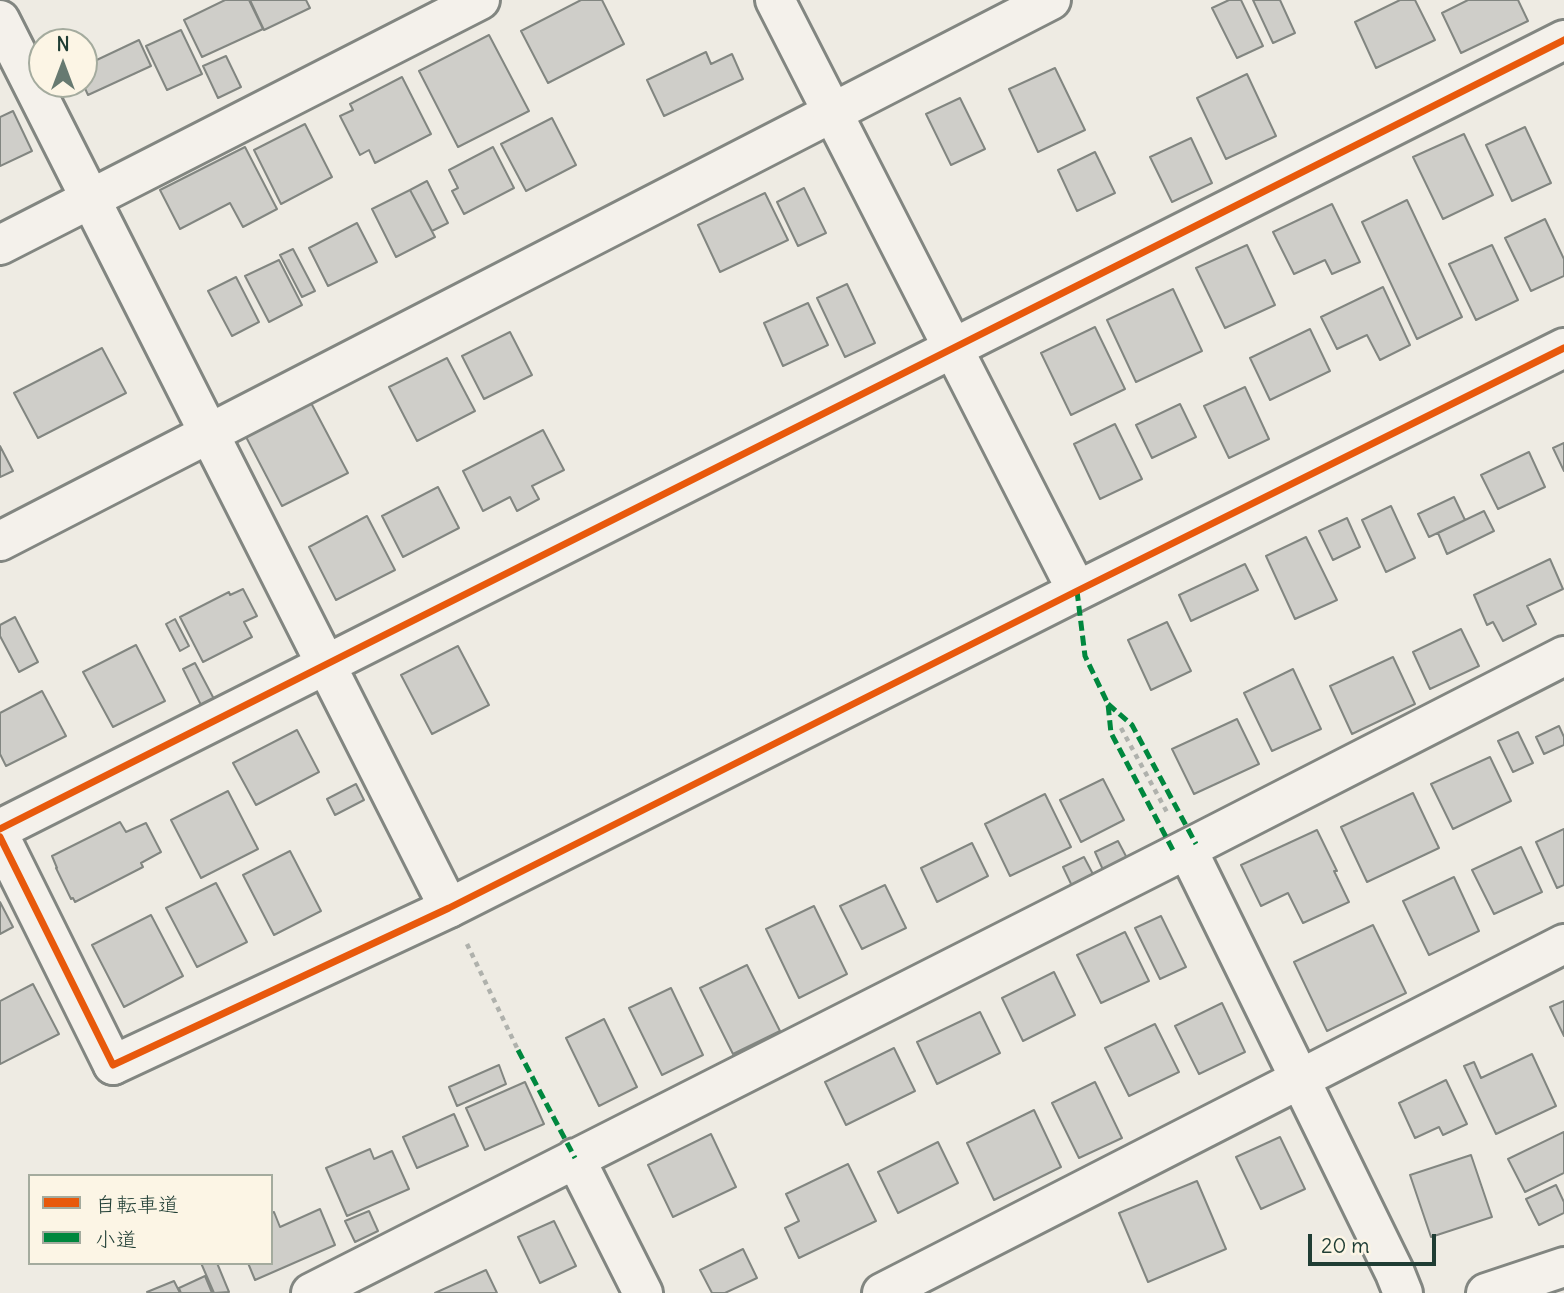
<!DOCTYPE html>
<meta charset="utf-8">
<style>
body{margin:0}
#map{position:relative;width:1564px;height:1293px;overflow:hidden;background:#eeebe3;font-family:Delius,"Klee One",sans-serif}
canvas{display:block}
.legend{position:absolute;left:28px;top:1174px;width:245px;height:91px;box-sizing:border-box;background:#fcf5e5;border:2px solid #a4ab9e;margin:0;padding:9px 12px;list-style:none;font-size:21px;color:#1f3d34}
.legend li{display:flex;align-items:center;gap:14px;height:35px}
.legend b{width:35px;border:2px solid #a4ab9e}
.north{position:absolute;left:28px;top:28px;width:70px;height:70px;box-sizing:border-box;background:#fcf5e5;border:2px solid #a4ab9e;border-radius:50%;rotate:0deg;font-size:19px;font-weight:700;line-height:28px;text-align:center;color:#1f3d34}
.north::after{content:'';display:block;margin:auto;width:24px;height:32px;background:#677a71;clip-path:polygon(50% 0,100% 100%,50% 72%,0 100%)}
.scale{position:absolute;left:1308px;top:1234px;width:128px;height:32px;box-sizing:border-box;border:4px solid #1f3d34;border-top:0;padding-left:9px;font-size:21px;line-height:24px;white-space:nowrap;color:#1f3d34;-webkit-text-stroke:5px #fcf5e5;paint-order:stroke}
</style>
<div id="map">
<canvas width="1564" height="1293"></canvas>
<ul class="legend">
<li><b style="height:9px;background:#e8590c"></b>自転車道</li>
<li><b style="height:9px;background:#00873e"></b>小道</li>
</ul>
<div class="north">N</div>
<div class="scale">20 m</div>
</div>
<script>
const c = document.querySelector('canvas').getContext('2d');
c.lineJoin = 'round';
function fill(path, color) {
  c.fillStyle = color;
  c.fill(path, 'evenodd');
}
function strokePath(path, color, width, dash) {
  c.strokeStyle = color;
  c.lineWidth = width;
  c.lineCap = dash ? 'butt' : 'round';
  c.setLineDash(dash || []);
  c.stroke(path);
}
const building = new Path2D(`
 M225 0H249L263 29 202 57 184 20Z
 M250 0H306L310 8 264 30Z
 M581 0H602L624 44 548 83 521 31Z
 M1229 0H1241L1263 46 1237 58 1212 8Z
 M1253 0H1280L1295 33 1273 43Z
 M1400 0H1415L1435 40 1376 68 1355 22Z
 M1468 0H1518L1528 21 1461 53 1442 13Z
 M181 30 202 74 167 90 146 46Z
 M489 35 529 111 458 147 419 71Z
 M139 40 151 66 88 95 83 84 84 66Z
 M706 52 711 64 732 54 743 79 664 116 647 80Z
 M226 56 241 87 218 98 203 66Z
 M1055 68 1085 130 1038 152 1009 89Z
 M1247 74 1276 136 1226 159 1197 98Z
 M402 77 431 134 375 163 369 150 360 155 340 116 353 110 350 104Z
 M960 98 985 149 951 165 926 114Z
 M13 111 32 151 0 166V117Z
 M552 118 576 165 526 191 501 144Z
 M305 124 332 177 281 204 254 150Z
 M1525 127 1551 183 1512 201 1486 145Z
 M1464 134 1493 195 1443 219 1413 157Z
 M1191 138 1212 183 1172 202 1150 157Z
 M245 147 277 209 243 227 230 203 180 229 160 190Z
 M493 147 514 188 464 214 452 191 458 188 449 170Z
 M1095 152 1115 193 1077 211 1058 170Z
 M427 181 448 223 432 231 410 190Z
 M804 188 826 233 798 246 777 202Z
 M410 190 435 237 396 257 372 209Z
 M765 193 788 240 720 272 698 225Z
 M1407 200 1462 317 1417 339 1362 222Z
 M1332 204 1360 262 1332 274 1325 260 1294 274 1273 232Z
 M1545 219 1564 259V276L1531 291 1505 238Z
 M357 223 377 262 328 286 309 248Z
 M1247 245 1275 305 1225 328 1196 268Z
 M1492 245 1518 300 1476 320 1449 264Z
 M293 249 315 291 302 297 280 255Z
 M279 260 302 305 269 322 245 276Z
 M236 277 259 322 232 336 208 291Z
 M847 284 875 343 845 357 817 298Z
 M1383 287 1410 345 1380 360 1367 335 1337 349 1321 317Z
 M1173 289 1202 351 1136 382 1107 320Z
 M808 303 828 345 783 366 764 323Z
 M1095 327 1125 389 1071 415 1041 353Z
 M1310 329 1330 371 1270 400 1250 358Z
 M510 332 532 375 484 399 462 356Z
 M102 348 126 393 38 438 14 393Z
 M447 358 475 411 417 441 389 387Z
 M1245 387 1269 439 1229 458 1204 406Z
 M310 401 348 473 282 506 245 435Z
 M1180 404 1196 437 1152 458 1136 425Z
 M1115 424 1142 479 1100 499 1074 444Z
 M543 430 564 470 532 486 539 499 517 511 510 497 483 511 463 471Z
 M1564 443V471L1553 448Z
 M0 446 13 471 0 477Z
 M1529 452 1545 487 1498 509 1481 475Z
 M438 487 459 528 403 557 382 516Z
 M1454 497 1465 520 1429 537 1418 514Z
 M1391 506 1415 558 1386 572 1362 520Z
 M1484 511 1494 531 1447 554 1438 533Z
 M367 516 395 570 336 600 309 547Z
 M1347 518 1360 547 1333 560 1319 531Z
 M1306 537 1337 600 1295 619 1266 556Z
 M1550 559 1563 589 1527 606 1536 624 1503 641 1493 622 1487 625 1474 595Z
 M1245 564 1258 590 1191 621 1179 595Z
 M243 589 257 616 244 622 252 637 203 662 180 617 229 592 230 595Z
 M15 617 38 662 19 672 0 636V625Z
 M175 619 189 646 180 651 166 624Z
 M1167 622 1191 671 1151 690 1128 640Z
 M1461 629 1479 666 1430 689 1413 652Z
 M136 645 165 701 113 727 83 672Z
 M458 646 489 705 432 734 401 675Z
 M1393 657 1415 704 1352 734 1330 686Z
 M195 663 214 699 201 705 183 669Z
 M1293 669 1321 729 1272 751 1244 693Z
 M42 691 66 736 6 766 0 754V713Z
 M1237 719 1259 764 1194 794 1172 749Z
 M1559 726 1564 737V745L1544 754 1536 737Z
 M297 730 319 772 256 805 233 763Z
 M1518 732 1533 763 1513 772 1498 741Z
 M1490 757 1511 801 1453 829 1431 784Z
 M1103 779 1124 820 1081 842 1060 800Z
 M356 784 364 800 335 815 327 799Z
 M228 791 258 849 201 878 171 820Z
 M1413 793 1439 848 1367 882 1341 827Z
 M1045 794 1071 847 1010 876 985 824Z
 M120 822 126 832 146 823 161 852 141 863 143 867 75 902 73 898 71 899 56 868H57L52 856Z
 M1564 829V885L1557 888 1536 842Z
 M1317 830 1337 871H1334L1349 902 1303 923 1288 893 1261 906 1241 865Z
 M1118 841 1128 860 1104 872 1095 852Z
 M972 843 988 876 937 902 921 868Z
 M1521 847 1542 892 1494 914 1472 870Z
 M290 851 321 911 274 935 243 875Z
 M1084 857 1095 878 1073 888 1063 867Z
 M1454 877 1479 931 1429 955 1403 901Z
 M216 883 247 942 197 967 166 908Z
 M885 885 906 928 862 949 840 906Z
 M0 902 13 927 0 934Z
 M814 906 847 974 799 998 766 929Z
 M151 915 183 976 124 1007 92 945Z
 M1161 916 1186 967 1160 979 1135 928Z
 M1373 925 1406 993 1327 1031 1294 962Z
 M1125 932 1149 981 1101 1003 1077 955Z
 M747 965 780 1031 733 1054 700 988Z
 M1054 972 1075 1015 1023 1041 1002 998Z
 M33 984 59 1034 0 1064V1001Z
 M671 988 703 1055 662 1075 629 1008Z
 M1564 1001V1036L1550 1007Z
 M1222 1003 1245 1052 1199 1074 1175 1026Z
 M980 1012 1000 1053 937 1084 917 1042Z
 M604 1019 637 1087 599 1106 566 1038Z
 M1155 1024 1179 1072 1129 1096 1105 1048Z
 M894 1048 915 1091 846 1125 825 1082Z
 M1532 1054 1556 1106 1496 1134 1464 1066 1474 1062 1481 1078Z
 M499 1065 506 1084 457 1106 449 1087Z
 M1446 1080 1467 1124 1443 1135 1439 1127 1415 1138 1399 1103Z
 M525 1082 544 1124 485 1150 466 1108Z
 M1095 1082 1122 1138 1079 1158 1052 1103Z
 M1034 1110 1061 1167 994 1200 967 1143Z
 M454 1114 468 1146 417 1168 403 1137Z
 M1564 1132V1173L1525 1192 1508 1159Z
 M711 1134 736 1187 673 1217 648 1165Z
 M1280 1137 1305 1189 1261 1209 1236 1157Z
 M938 1142 958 1183 898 1213 878 1172Z
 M370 1149 374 1159 392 1151 409 1189 347 1216 326 1168Z
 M1471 1155 1492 1217 1431 1237 1410 1175Z
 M848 1164 876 1221 799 1258 785 1228 799 1221 786 1194Z
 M1197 1181 1226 1249 1148 1282 1119 1213Z
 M1556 1185 1564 1202V1213L1539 1225 1526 1199Z
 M320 1209 335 1245 255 1280 248 1263H271V1213L274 1212 280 1227Z
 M369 1211 378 1231 355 1242 345 1221Z
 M554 1221 576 1266 540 1283 518 1237Z
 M743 1249 757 1278 725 1293H712L700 1270Z
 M201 1263H217L229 1292 214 1293Z
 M486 1270 497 1293H435Z
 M205 1276 212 1293H181L179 1288Z
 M174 1281 180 1293H148L147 1292Z`);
fill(building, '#cfcec9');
strokePath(building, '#828681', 2);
const minor = new Path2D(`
 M0 20 449 908
 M0 245 480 0
 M0 541 1051 0
 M0 829 1564 40
 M0 837 113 1065
 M1187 849 1395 1273 1403 1293
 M575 1158 643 1293
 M311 1293 1187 849 1564 656
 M882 1293 1564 944`);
const tertiary = new Path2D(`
 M775 0 1077 591
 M113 1065 449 908 1077 591 1564 348
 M1486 1293 1564 1267`);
strokePath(minor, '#828681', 44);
strokePath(tertiary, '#828681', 44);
strokePath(new Path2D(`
 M1121 728 1168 814
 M467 944 518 1050`), '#afb1ac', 4.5, [5, 5]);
strokePath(minor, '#f4f1eb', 38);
strokePath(tertiary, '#f4f1eb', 38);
strokePath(new Path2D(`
 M1077 591 1085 656 1108 704 1111 733 1175 854
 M1108 704 1132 725 1196 844
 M518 1050 575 1158`), '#00873e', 5, [10, 5]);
strokePath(new Path2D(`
 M0 829 1564 40
 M0 837 113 1065 449 908 1077 591 1564 348`), '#e8590c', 7);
</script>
